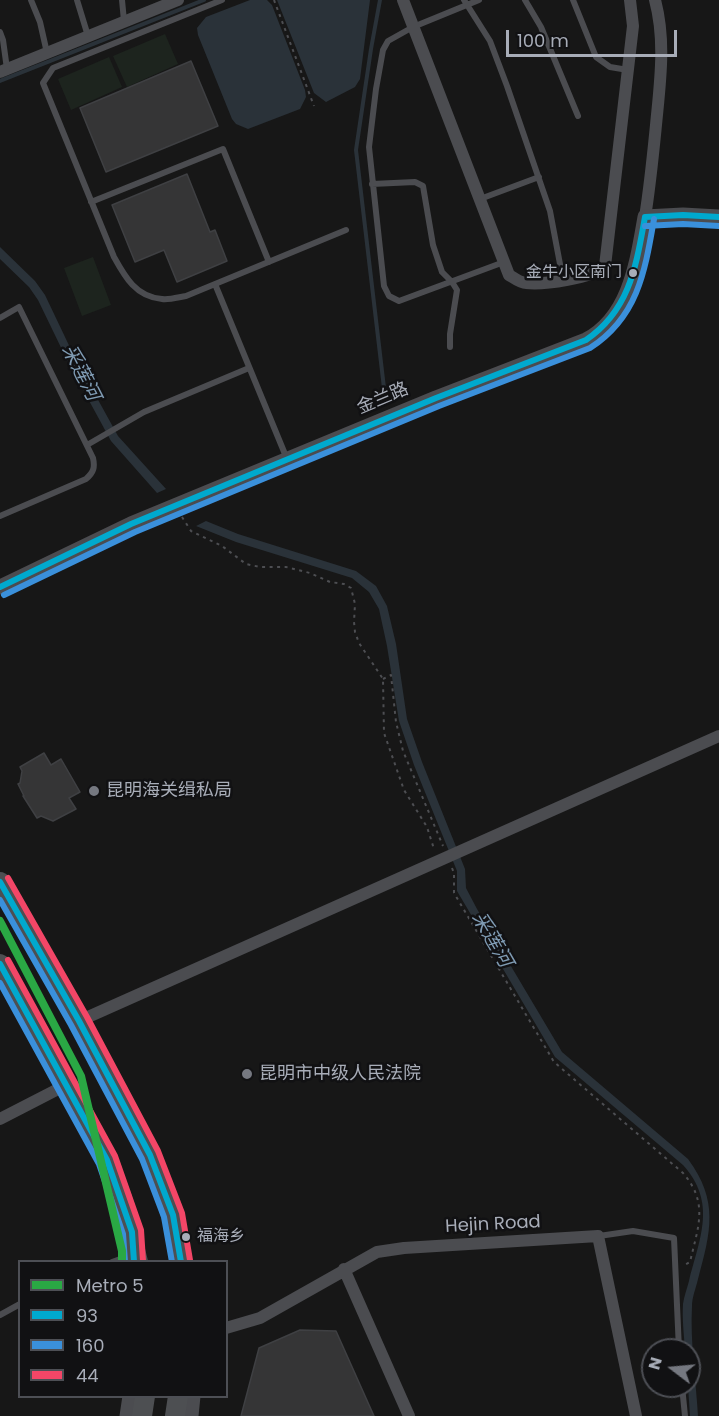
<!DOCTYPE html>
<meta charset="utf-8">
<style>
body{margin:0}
#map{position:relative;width:719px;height:1416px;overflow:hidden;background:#171717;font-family:Poppins,sans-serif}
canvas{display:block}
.legend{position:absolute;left:18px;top:1260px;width:210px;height:138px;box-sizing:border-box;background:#111113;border:2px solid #4d4f55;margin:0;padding:8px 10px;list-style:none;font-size:18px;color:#a8adb8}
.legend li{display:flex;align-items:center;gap:12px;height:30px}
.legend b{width:30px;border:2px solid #4d4f55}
.north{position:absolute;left:641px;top:1338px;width:60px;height:60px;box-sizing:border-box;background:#111113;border:2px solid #4d4f55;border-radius:50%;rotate:286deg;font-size:16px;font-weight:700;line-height:24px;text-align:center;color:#a8adb8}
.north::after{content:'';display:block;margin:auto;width:21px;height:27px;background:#757880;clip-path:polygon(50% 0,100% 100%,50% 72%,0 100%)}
.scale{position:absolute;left:506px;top:30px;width:171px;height:27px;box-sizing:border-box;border:3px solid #a8adb8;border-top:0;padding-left:8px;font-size:18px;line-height:21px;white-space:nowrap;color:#a8adb8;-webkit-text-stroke:4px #111113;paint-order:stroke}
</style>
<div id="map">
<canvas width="719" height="1416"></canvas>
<ul class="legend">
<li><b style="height:8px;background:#2aa844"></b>Metro 5</li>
<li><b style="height:8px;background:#00a9ce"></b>93</li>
<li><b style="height:8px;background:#3a90db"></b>160</li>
<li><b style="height:8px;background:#f34667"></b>44</li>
</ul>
<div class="north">N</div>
<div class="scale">100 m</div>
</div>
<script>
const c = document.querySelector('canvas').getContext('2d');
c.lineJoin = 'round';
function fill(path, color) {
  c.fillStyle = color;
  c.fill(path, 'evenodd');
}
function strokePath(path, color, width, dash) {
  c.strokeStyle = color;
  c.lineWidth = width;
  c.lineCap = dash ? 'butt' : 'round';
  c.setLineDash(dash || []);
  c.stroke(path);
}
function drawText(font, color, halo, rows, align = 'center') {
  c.font = font + ' Poppins,"Noto Sans SC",sans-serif';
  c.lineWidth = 5;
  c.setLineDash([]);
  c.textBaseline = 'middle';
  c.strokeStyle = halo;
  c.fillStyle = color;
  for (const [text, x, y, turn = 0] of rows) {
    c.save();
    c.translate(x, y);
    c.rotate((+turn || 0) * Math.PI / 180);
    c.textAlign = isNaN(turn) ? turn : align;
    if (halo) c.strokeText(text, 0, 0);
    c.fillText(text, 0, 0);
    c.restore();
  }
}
fill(new Path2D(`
 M165 34 178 64 127 87 113 56Z
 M109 57 122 87 71 110 58 79Z
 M93 257 111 305 82 316 64 268Z`), '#1d241e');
fill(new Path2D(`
 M250 0H267L272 5 305 90 306 97 300 109 248 129 236 124 232 119 198 35 197 28 206 17Z
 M277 0H370L360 79 355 87 326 102 314 93Z
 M0 247 35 281 45 295 75 358 118 436 166 489 157 493 111 441 68 362 38 300 29 287 0 259Z
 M206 521 238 534 356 571 376 586 387 606 396 644 407 719 422 762 465 869 466 888 477 909 562 1052 688 1159C719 1201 711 1231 698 1279 696 1288 692 1297 692 1306 690 1342 696 1380 698 1416H690L688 1386 689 1350H685C684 1335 682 1319 683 1304 684 1296 687 1289 689 1281 700 1237 717 1203 683 1165L555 1057 470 913 457 891V871L414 765 399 721 387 646 379 609 369 592 352 578 236 542 196 526Z`), '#2a3239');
strokePath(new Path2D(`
 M380 0 371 49 356 150 384 388
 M0 81 204 0`), '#2a3239', 4);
const building = new Path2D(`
 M191 61 218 126 106 172 80 108Z
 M187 174 210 232 215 230 227 261 177 282 164 250 135 262 112 205Z
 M44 753 51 765 61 759 80 792 69 798 76 809 53 821 41 816 37 818 23 796H24L18 784 20 783 22 771 20 767Z
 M300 1330 336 1331 374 1416H241L259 1348Z`);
fill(building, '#353536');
strokePath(building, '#3f4043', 1.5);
strokePath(new Path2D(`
 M274 0 314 106
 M182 517 191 531 222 546 246 564 260 567H286L310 573 330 582 344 584 351 588 355 604 354 622 355 632 359 643 383 679 384 733 404 790 427 827 434 849
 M383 679 391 675 396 722 403 751 443 846
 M452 868 454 873V893L554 1062 683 1173C709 1203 698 1227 690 1262L683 1266`), '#4d4e52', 2, [3, 4.5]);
strokePath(new Path2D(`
 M31 0 40 22 47 53
 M77 0 88 36
 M122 0 124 21
 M222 0 53 68 43 83 114 257C125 277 136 297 162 299 170 300 179 297 186 296L346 230
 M464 0 490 41 507 86 550 211 563 280
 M479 0 413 27 388 41 383 50 376 89 369 147 384 286 389 296 399 301 504 262
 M525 0 541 27 578 116
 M573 0 596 57 610 67 628 70
 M0 32 3 40 7 69
 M372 184 415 182 423 186 433 245 442 272 452 282 457 290 450 334V347
 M480 199 539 177
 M91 202 223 149 269 262
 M215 284 287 459
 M0 318 19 307 93 458C95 467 94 472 86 479L0 516
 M87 445 144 412 249 368
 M599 1236 633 1231 674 1238 679 1350
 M112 1262 134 1254
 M0 1315 20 1304
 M682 1386 685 1416`), '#4b4c50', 6);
strokePath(new Path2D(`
 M403 0 509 275C514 278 520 283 526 283 544 285 592 278 605 266L633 26 630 0
 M0 72 178 0
 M645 217C650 186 653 155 656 125 660 83 666 41 655 0
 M79 1021 719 736
 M0 1119 66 1085
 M344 1269 409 1416
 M226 1328 260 1318 377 1252 404 1248 598 1236 636 1416`), '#4b4c50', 12);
strokePath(new Path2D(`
 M0 587 131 524 436 398 586 340C630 317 637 262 645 217L683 215 719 217
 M127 1416 130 1396
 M191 1416 193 1396`), '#4b4c50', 15);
strokePath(new Path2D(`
 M0 882C37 948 75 1012 110 1079 141 1138 172 1194 181 1262
 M0 964 107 1160 122 1198 138 1262
 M142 1416 145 1396
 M175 1416 178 1396`), '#4d4f52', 20);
strokePath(new Path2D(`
 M645 217 683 215 719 217
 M0 587 131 524 436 398 586 340C630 310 636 266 645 217
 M0 882 79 1021 150 1155 173 1215 181 1262
 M0 964 107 1160 132 1232 134 1262`), '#00a9ce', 6);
strokePath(new Path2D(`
 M645 226 683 224 719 226
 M4 595 135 532 439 406 590 348C638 317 645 271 654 219
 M0 900 71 1025 142 1159 164 1217 172 1262
 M0 983 99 1164 123 1234 125 1262`), '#3a90db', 6);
strokePath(new Path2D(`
 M8 878 87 1017 158 1151 182 1213 190 1260
 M8 960 115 1156 141 1230 143 1261`), '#f34667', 6);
strokePath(new Path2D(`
 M0 921 81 1076 122 1251V1262`), '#2aa844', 8);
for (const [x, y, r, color] of [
 [633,273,5,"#a8adb8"],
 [94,791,6,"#757880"],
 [247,1074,6,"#757880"],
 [186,1237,5,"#a8adb8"]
]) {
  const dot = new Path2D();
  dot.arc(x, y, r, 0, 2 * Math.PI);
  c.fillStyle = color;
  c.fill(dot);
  strokePath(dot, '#111113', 2);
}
drawText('16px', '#a8adb8', '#111113', [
 ["金牛小区南门",622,273],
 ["福海乡",197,1237,"left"]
], 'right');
drawText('18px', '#a8adb8', '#111113', [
 ["金兰路",383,399,-23],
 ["Hejin Road",493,1225,-3]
]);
drawText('18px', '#a8adb8', '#111113', [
 ["昆明海关缉私局",106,791],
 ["昆明市中级人民法院",259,1074]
], 'left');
drawText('italic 20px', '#7f9bb3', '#111113', [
 ["采莲河",80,373,63],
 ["采莲河",491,940,60]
]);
</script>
